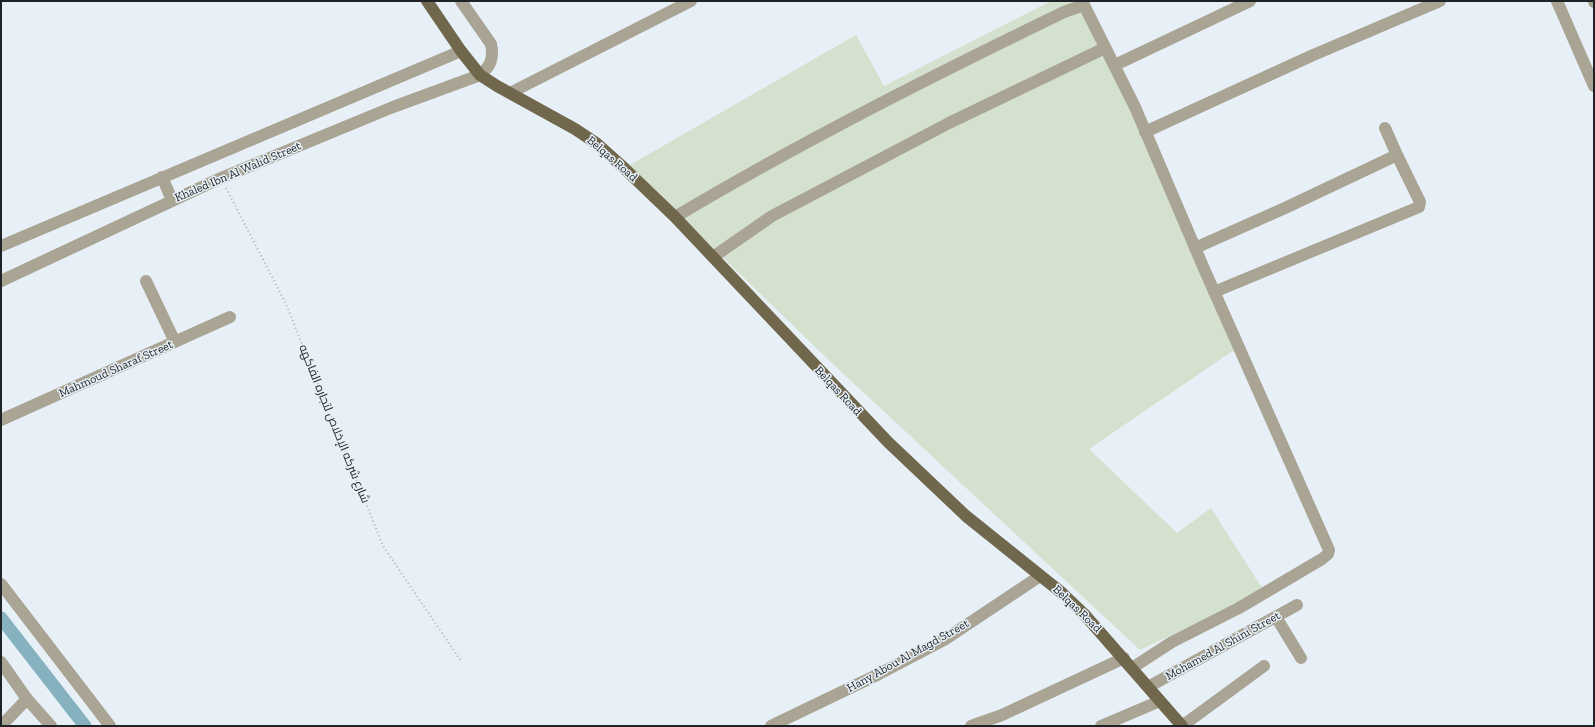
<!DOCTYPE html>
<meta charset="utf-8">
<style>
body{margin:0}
#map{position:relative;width:1595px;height:727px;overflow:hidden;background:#e7f0f7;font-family:"Zilla Slab",serif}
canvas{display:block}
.frame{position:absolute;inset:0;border:2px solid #1f2325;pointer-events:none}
</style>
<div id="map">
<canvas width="1595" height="727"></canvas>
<div class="frame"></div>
</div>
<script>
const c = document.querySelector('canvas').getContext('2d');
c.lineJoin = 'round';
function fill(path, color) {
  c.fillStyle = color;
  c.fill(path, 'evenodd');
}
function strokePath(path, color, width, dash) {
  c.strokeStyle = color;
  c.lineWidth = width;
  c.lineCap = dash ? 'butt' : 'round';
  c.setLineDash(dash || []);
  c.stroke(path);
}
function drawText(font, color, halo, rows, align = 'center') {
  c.font = font + ' "Zilla Slab",Cairo,serif';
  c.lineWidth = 3;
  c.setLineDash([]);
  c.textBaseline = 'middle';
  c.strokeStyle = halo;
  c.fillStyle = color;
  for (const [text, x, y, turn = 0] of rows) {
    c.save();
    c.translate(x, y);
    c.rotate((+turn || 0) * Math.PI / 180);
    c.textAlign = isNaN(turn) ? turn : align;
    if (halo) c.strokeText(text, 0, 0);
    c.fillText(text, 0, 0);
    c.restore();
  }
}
fill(new Path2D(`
 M1051 1H1081L1240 346 1089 449 1177 533 1211 508 1264 591 1140 650 833 364 628 166 856 35 884 86Z`), '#d3e1ce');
strokePath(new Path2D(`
 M1 618 85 726`), '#86b1bf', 13);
strokePath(new Path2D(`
 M226 188 286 304 383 546 461 661`), '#a9b1b6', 2, [1, 3]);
strokePath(new Path2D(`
 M1557 1 1594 86
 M1594 1V2
 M1115 65 1250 1
 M510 93 691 1
 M1145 132 1311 56 1440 1
 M162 177 172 200
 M675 217C801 142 932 76 1064 12L1084 5 1135 107 1205 271 1329 550 1328 554 1322 559 1239 608 1172 642 1132 668
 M1 246 461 51
 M1195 248 1285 208 1397 155 1385 128
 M713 257 772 216 949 123 1105 48
 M1 281 221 178 393 107 480 75C491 66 494 58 491 44L461 1
 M146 281 175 342
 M1214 292 1419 207 1420 202 1397 155
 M1 420 230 317
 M1 584 110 726
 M1276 617 1301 658
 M1 662 27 699 51 726
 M1148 687 1297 605
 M1 726 27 699
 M771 726 879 674 944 640 1040 576
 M971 726 1002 715 1124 658
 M1101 726 1160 701
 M1182 726 1264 666`), '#aaa495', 12);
strokePath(new Path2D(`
 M427 1 461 51 480 75 497 86 575 129 596 143 624 168 675 217 888 442 966 516 1062 593 1084 614 1182 726`), '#71674c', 12);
drawText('12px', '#1f2325', '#e7f0f7', [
 ["Belqas Road",612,159,41],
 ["Khaled Ibn Al Walid Street",238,172,-23],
 ["Mahmoud Sharaf Street",116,369,-24],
 ["Belqas Road",838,391,47],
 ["شارع شركه الإخلاص لتجاره الفاكهه",334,424,68],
 ["Belqas Road",1077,609,44],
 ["Mohamed Al Shini Street",1223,646,-29],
 ["Hany Abou Al Magd Street",908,656,-29]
]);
</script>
